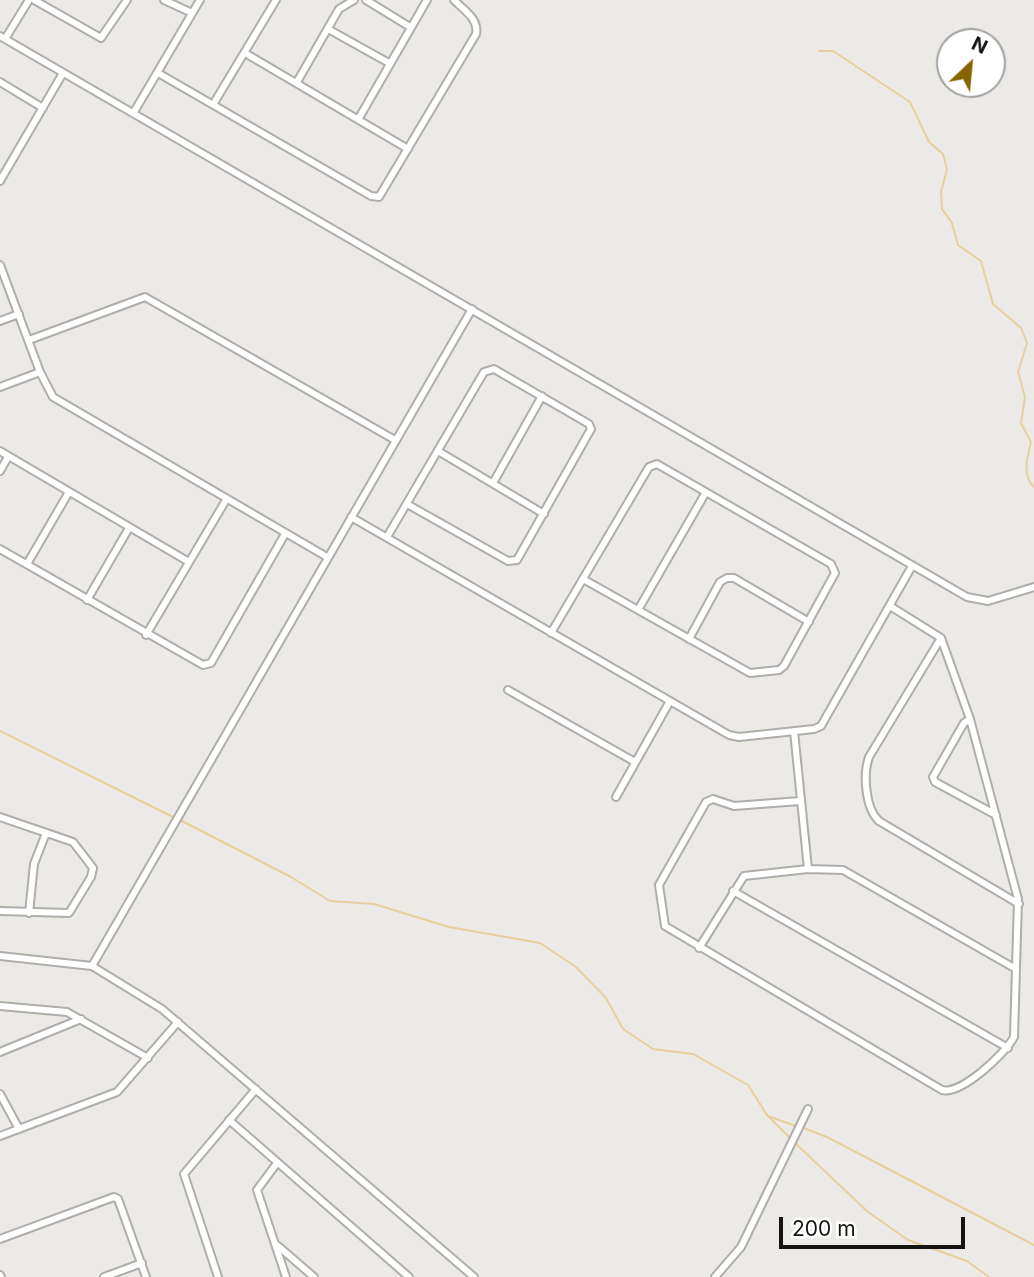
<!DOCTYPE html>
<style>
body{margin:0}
#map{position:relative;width:1034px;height:1277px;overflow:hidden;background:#eceae6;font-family:Inter,sans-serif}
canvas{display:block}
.north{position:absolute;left:936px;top:28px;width:70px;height:70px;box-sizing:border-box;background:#fff;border:2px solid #a1a1a1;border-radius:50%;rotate:26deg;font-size:19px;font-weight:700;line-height:28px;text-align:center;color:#151413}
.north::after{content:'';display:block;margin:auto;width:24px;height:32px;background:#866400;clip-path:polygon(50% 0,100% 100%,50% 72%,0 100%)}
.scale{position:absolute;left:779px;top:1217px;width:186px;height:32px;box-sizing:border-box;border:4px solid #151413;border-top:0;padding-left:9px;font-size:21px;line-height:24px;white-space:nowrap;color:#151413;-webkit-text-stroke:5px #fff;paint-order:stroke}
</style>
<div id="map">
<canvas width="1034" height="1277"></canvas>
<div class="north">N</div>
<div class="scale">200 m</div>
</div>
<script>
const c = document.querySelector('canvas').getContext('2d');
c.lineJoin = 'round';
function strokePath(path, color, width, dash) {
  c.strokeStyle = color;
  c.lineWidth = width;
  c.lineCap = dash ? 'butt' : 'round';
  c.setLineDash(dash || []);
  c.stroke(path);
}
strokePath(new Path2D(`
 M819 51H833L910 102 929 142 943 154 947 169 941 192 942 209 952 223 958 245 981 261 993 304 1021 328 1027 343 1018 372 1025 397 1021 423 1031 442C1027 458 1022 475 1034 487
 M0 731 175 818
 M180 820 291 877 330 901 374 904 449 927 540 943 576 967 606 998 623 1029 653 1049 693 1054 748 1085 767 1115 790 1138
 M768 1116 796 1126
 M801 1127 827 1137 1034 1245
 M794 1142 868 1212 908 1240 967 1261 989 1277`), '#e7cf9d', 2);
const street = new Path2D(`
 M34 0 101 38 127 0
 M164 0 192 13
 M366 0 410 27
 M328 29 389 63
 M0 36 967 597 988 601 1034 587
 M5 39 29 0
 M245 53 408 149
 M158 73 371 196 379 197 476 34C479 19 464 10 454 0
 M0 82 43 108
 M297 82 339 9 354 0
 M214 103 276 0
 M134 112 200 0
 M359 118 427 0
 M0 181 63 73
 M0 265 40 372 53 397 327 557
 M0 321 19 314
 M29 340 145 297 395 440
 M0 387 40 372
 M0 451 189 562
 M438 451 544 514
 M0 471 8 457
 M493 483 542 396
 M351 517 729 735 739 737 814 729 821 726 912 566
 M387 537 484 372 494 369 589 424 591 429 517 560 508 561 407 504
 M0 549 203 665 211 663 285 534
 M27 564 69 492
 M87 600 129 528
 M638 610 706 492
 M551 633 649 467 657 464 831 564 835 573 784 666 779 670 750 673 583 579
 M146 635 226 500
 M941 638 869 757C863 774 865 808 879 821L1019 904
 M689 639 720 582 727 578H734L809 622
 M508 690 635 762
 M970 719 964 723 933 777 935 782 996 815
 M794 731 808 869
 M616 797 670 701
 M800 801 734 806 713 799 706 802 659 885 665 926 942 1090C961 1095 1005 1054 1014 1037L1018 899 970 719 941 638 890 606
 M0 817 73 842 93 868 91 877 69 913 0 911
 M733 891 1008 1048
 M29 913 34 864 46 833
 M699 948 744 876 808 869 843 870 1016 969
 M0 956 92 966 162 1009 474 1277
 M92 966 472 309
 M0 1006 67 1012 148 1058
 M0 1052 81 1019
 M0 1094 19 1129
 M229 1120 409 1277
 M0 1136 117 1092 178 1022
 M277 1163 257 1190 286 1277
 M0 1239 114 1197 118 1199 146 1277
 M278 1246 314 1277
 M0 1275 1 1277
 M104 1277 142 1263
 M218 1277 184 1174 256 1089
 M715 1277 741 1247 808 1109`);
strokePath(street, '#b0aeab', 10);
strokePath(street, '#fff', 6);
</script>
